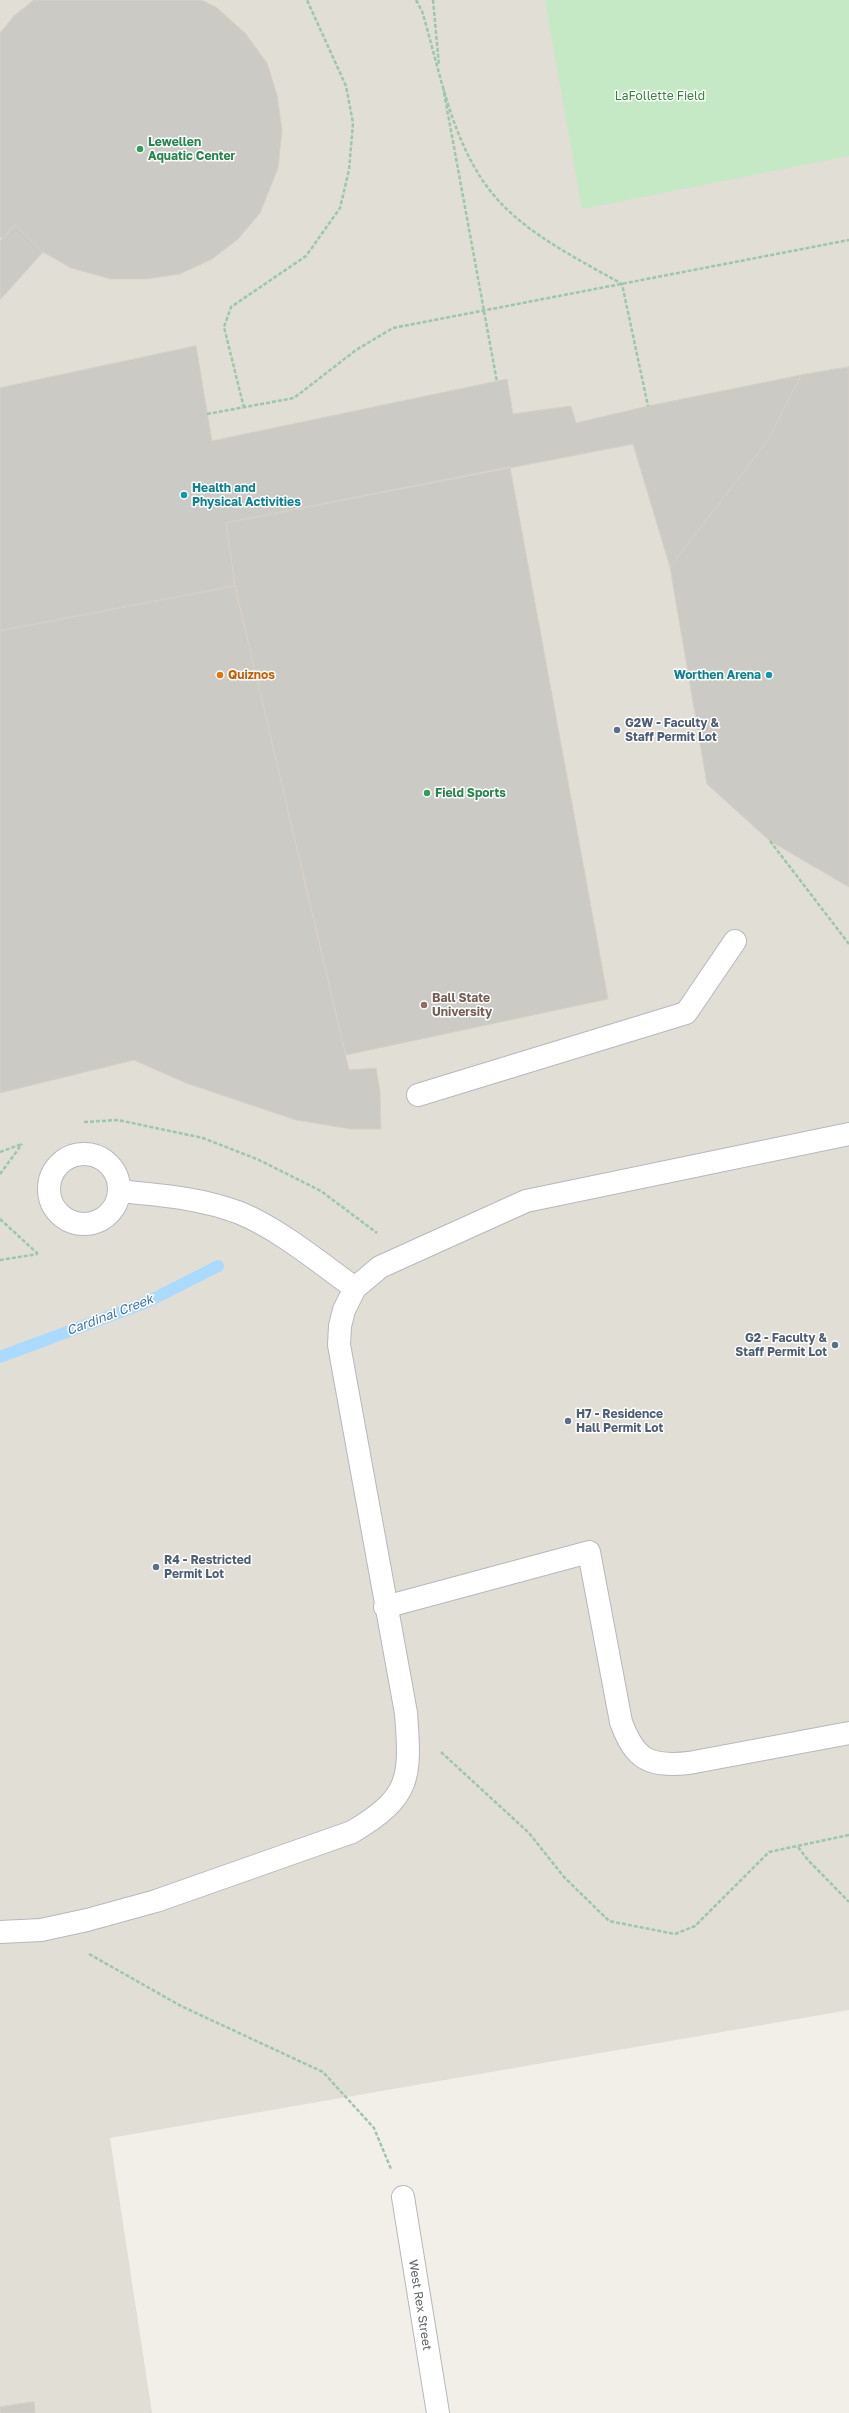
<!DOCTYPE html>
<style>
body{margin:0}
canvas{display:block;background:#f1efe8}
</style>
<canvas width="849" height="2413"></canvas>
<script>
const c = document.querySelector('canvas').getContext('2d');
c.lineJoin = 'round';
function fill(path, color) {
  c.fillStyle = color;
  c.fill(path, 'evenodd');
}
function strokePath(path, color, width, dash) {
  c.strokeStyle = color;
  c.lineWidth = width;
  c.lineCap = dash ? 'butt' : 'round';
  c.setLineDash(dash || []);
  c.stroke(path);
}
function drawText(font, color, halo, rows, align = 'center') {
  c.font = font + ' "Golos Text",sans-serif';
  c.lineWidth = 3;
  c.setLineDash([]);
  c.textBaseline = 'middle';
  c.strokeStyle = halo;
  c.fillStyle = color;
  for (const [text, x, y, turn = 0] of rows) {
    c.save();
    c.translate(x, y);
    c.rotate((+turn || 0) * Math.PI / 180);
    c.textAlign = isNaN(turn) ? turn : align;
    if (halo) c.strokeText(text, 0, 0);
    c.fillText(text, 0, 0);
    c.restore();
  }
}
fill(new Path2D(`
 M0 0H849V2010L110 2138 152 2413H0Z`), '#e1ded6');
fill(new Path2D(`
 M545 0H849V156L582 209Z`), '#c5e8c5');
strokePath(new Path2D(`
 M0 1357 145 1303 218 1266`), '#aadaff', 12);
const building = new Path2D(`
 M34 0H201L216 7 245 33 267 63 277 95 282 130 278 168 260 213 238 239 212 259 180 274 146 279H111L71 268 43 252 16 225 2 239 0 236V33L14 16Z
 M16 225 43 252 0 300V241Z
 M196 346 212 441 507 379 513 414 571 406 576 423 648 406 801 375 768 440 670 567 633 444 226 523 235 586 0 631V388Z
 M849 367V887L770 841 707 784 670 567 768 440 801 375Z
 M510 467 608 999 346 1055 235 586 226 523Z
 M235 586 349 1070 376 1068 380 1092 381 1129H351L296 1120 186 1083 134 1060 0 1093V631Z
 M34 2402 35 2413H0V2407Z`);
fill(building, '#cccac5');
strokePath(building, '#d6d1c6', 1);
const minor = new Path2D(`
 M418 1095 686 1013 735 941
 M49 1189a35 35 0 1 1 70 0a35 35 0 1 1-70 0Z
 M119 1191C159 1195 202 1198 240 1213 279 1229 320 1263 355 1288
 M385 1607 589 1552 621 1722C635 1760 649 1767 689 1763L849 1733
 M0 1932 41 1930 87 1920 156 1901 352 1832C411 1797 411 1778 406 1713L339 1345 340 1326 344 1310 355 1288 380 1267 526 1201 849 1134
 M403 2197 438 2413`);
strokePath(minor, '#b5b8bc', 24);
strokePath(new Path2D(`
 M416 0 422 11C441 74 452 148 497 199 530 236 580 260 622 284L648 406
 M433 0 439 65
 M443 87 497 382
 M244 408 224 327 231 307 306 256 340 208 349 170 353 123 346 86 307 0
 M207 414 294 398 356 350 393 328 849 240
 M770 841 849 944
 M84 1122 118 1120 203 1138 259 1160 321 1191 377 1233
 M0 1152 22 1144
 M0 1174 22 1144
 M0 1219 38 1254
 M0 1260 38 1254
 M441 1752 529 1833 564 1877 609 1921 675 1934 695 1926 769 1852 849 1835
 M798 1847 808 1860 849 1902
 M89 1954 181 2006 323 2072 374 2128 391 2169`), '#9cc7a9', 2.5, [4, 2]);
strokePath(minor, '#fff', 22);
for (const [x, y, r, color] of [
 [140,149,4,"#2e9e5b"],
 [184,495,4,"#0f9aa8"],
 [220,675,4,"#e8710a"],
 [769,675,4,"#0f9aa8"],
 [617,730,4,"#5c6f8a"],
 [427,793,4,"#2e9e5b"],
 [424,1005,4,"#8d6e63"],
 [835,1345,4,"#5c6f8a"],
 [568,1421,4,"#5c6f8a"],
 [156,1567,4,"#5c6f8a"]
]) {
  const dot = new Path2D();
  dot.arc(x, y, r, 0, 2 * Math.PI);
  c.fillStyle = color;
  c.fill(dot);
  strokePath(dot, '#fff', 1.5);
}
drawText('12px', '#348238', '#fff', [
 ["LaFollette Field",660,96]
]);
drawText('bold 12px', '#27864d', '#fff', [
 ["Lewellen",148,142],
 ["Aquatic Center",148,156],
 ["Field Sports",435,793]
], 'left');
drawText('bold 12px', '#0d838f', '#fff', [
 ["Health and",192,488],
 ["Physical Activities",192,502],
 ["Worthen Arena",761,675,"right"]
], 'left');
drawText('bold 12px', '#c56008', '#fff', [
 ["Quiznos",228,675]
], 'left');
drawText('bold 12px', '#4e5e75', '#fff', [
 ["G2W - Faculty &",625,723],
 ["Staff Permit Lot",625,737],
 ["G2 - Faculty &",827,1338,"right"],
 ["Staff Permit Lot",827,1352,"right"],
 ["H7 - Residence",576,1414],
 ["Hall Permit Lot",576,1428],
 ["R4 - Restricted",164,1560],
 ["Permit Lot",164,1574]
], 'left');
drawText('bold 12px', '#785e54', '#fff', [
 ["Ball State",432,998],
 ["University",432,1012]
], 'left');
drawText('12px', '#5f6368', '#fff', [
 ["West Rex Street",420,2305,81]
]);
drawText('italic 13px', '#4174aa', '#fff', [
 ["Cardinal Creek",110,1315,-21]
]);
</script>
